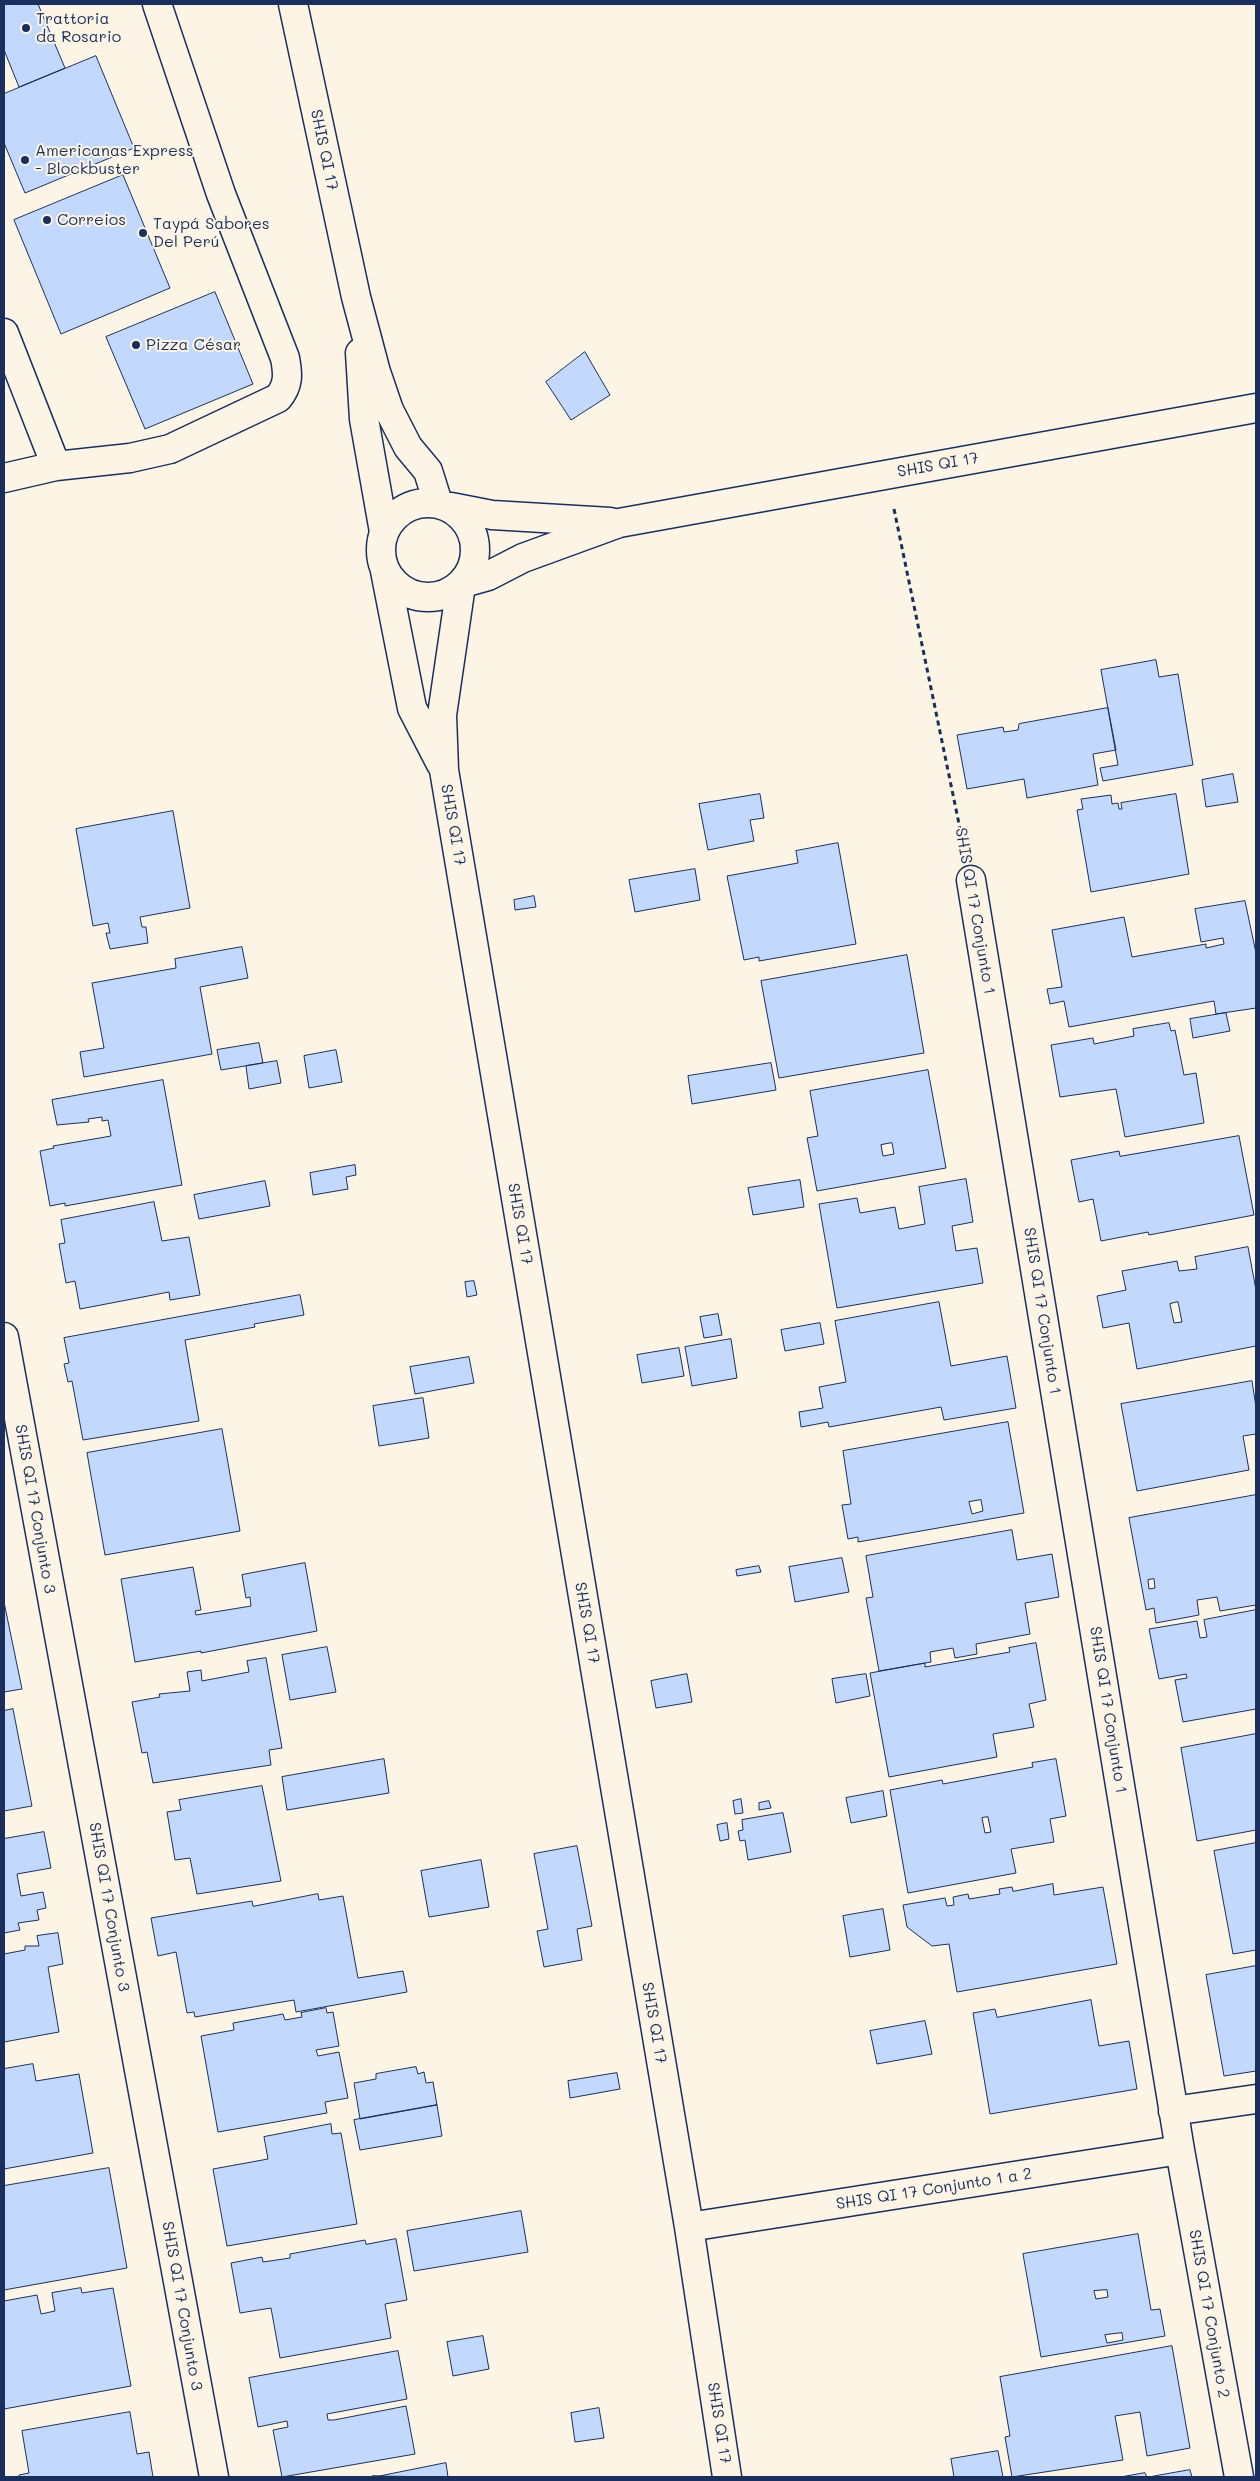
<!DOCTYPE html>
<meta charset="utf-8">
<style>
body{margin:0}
#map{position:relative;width:1260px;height:2481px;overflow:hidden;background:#fcf5e5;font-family:Mali,sans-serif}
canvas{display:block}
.frame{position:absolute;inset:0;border:5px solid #1b2f5e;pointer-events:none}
</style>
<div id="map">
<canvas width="1260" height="2481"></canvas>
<div class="frame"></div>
</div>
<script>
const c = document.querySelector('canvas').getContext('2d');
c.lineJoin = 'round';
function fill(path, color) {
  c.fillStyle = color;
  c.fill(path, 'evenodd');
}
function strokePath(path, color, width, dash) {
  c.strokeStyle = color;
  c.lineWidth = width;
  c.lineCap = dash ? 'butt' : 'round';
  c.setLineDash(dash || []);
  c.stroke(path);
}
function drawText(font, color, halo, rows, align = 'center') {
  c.font = font + ' Mali,sans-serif';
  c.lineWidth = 4;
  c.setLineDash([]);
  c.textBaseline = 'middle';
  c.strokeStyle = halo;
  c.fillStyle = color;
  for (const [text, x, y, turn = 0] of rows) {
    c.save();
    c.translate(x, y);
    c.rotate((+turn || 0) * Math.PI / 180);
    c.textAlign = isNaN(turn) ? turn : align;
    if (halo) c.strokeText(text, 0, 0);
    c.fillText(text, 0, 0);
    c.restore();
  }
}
const building = new Path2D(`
 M7 4H38L65 68 19 87 4 50V5Z
 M96 56 134 148 25 193 4 143V94Z
 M123 175 170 288 61 334 14 220Z
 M215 292 253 384 145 429 106 337Z
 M585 352 610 395 571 420 546 382Z
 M1156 660 1159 677 1178 674 1193 765 1103 781 1100 768 1118 765 1101 670Z
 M1108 708 1116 750 1093 754 1098 785 1027 798 1024 779 967 789 957 735 1003 727 1004 732 1018 730 1019 724Z
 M1233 774 1238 802 1206 807 1202 780Z
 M760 794 764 818 750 820 754 841 708 850 699 804Z
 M1176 794 1189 874 1091 892 1077 810 1083 809 1081 799 1111 795 1112 804 1118 803 1119 809H1122L1121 803Z
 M173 811 190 908 140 917 142 927H146L148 943 110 949 106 933H110L108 923 93 926 76 829Z
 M838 843 856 944 759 961V957L744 960 727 876 798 863 796 851Z
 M695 869 700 900 635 912 629 880Z
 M534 896 536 907 515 910 514 900Z
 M1245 901 1256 953V1008L1216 1014 1214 1001 1069 1027 1064 1001 1050 1004 1047 989 1062 987 1052 930 1124 917 1132 957 1206 944V948L1224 944 1223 938 1201 942 1195 909Z
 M242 947 248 978 200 987 212 1054 84 1077 80 1052 104 1048 92 983 176 968 175 959Z
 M907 955 924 1053 779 1078 761 981Z
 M1226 1013 1230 1031 1193 1038 1190 1019Z
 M1169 1023 1171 1031 1175 1030 1184 1075 1196 1073 1204 1123 1125 1137 1116 1089 1060 1097 1051 1045 1093 1038 1094 1044 1134 1036 1133 1029Z
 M259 1043 263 1063 221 1070 217 1050Z
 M336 1050 342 1082 309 1088 304 1056Z
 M277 1061 281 1083 249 1089 246 1066Z
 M771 1063 776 1090 692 1104 688 1076Z
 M928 1070 946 1168 817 1191 807 1138 818 1136 810 1091ZM892 1143 894 1154 883 1156 881 1145Z
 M163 1080 182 1185 65 1206V1203L50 1206 40 1151 54 1148 53 1146 111 1136 108 1120 102 1121V1117L88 1119 89 1122 57 1125 52 1100Z
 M1239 1136 1254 1215 1149 1235 1148 1232 1101 1241 1093 1199 1079 1202 1071 1160 1119 1151 1120 1156Z
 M355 1165 356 1175 346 1177 348 1189 313 1195 310 1173Z
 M966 1179 973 1222 952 1226 956 1251 977 1248 983 1283 837 1308 819 1204 857 1198 860 1213 895 1207 899 1229 925 1224 919 1187Z
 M800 1180 804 1207 753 1215 748 1188Z
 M265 1181 270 1206 199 1219 194 1195Z
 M154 1202 162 1241 189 1237 200 1295 170 1300 169 1292 80 1309 75 1281 66 1283 59 1244 65 1243 61 1220Z
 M1248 1247 1256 1290V1346L1137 1369 1129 1323 1103 1328 1097 1296 1126 1290 1122 1271 1177 1261 1179 1271 1197 1269 1195 1257ZM1178 1302 1182 1322 1174 1323 1170 1304Z
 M474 1281 477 1295 467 1297 465 1282Z
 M300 1295 304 1315 254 1324 255 1327 185 1340 199 1421 83 1440 72 1381 68 1382 64 1364 69 1363 64 1338Z
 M939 1302 951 1366 1007 1356 1016 1408 944 1420 941 1407 829 1427 828 1422 801 1427 799 1412 823 1408 819 1387 846 1382 835 1321Z
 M718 1314 722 1335 704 1338 700 1317Z
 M820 1323 824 1344 785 1351 781 1330Z
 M731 1339 737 1378 692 1386 685 1347Z
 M679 1348 684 1376 642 1383 637 1355Z
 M469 1357 474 1383 415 1394 410 1367Z
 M1252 1381 1256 1407V1434L1243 1436 1249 1470 1137 1491 1121 1404Z
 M423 1398 429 1438 379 1446 373 1406Z
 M1008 1422 1024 1513 858 1542V1537L848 1539 842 1505 851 1504 843 1451ZM981 1500 983 1511 972 1514 969 1502Z
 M222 1429 240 1531 105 1555 87 1453Z
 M1256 1495V1605L1220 1611 1217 1597 1197 1600 1199 1615 1156 1623 1154 1608 1146 1610 1129 1518ZM1154 1579 1155 1588 1149 1589 1148 1580Z
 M1012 1530 1017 1560 1052 1554 1059 1597 1025 1603 1030 1634 976 1644 977 1654 955 1658 953 1648 930 1652 931 1662 879 1671 866 1598 873 1597 866 1556Z
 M842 1558 849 1592 795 1602 789 1567Z
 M305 1563 317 1631 201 1653V1651L135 1662 121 1579 193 1567 201 1610 195 1611 196 1615 251 1606 250 1597 246 1598 242 1575Z
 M759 1566 761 1572 737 1576 736 1570Z
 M4 1602 22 1689 4 1692Z
 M1256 1610V1709L1183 1722 1175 1680 1187 1678 1186 1674 1159 1679 1149 1629 1197 1621 1200 1638 1207 1637 1204 1620Z
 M1036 1643 1046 1700 1029 1704 1034 1727 993 1734 997 1757 889 1777 870 1673 925 1663V1667L1010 1652 1009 1648Z
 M327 1647 336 1692 290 1700 282 1655Z
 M266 1658 282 1748 269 1750 271 1765 153 1783 147 1752 142 1753 132 1702 160 1697 159 1694 190 1691 187 1672 201 1670 202 1681 249 1672 247 1661Z
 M687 1674 692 1702 656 1708 651 1681Z
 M866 1674 870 1696 836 1703 832 1679Z
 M13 1709 32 1806 4 1811V1711Z
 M1256 1734V1830L1197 1841 1181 1748Z
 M384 1759 389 1793 287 1810 282 1777Z
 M1056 1759 1066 1816 1050 1819 1054 1842 1011 1849 1016 1873 908 1893 890 1790 942 1780 943 1784 1033 1767 1032 1763ZM988 1817 991 1832 985 1833 982 1818Z
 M262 1786 281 1881 197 1894 190 1858 175 1860 167 1812 181 1810 179 1800Z
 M883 1791 887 1816 851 1823 846 1798Z
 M741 1799 743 1813 735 1814 733 1801Z
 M769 1801 771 1808 759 1810V1803Z
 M783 1813 791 1852 748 1860 745 1840 740 1841 738 1831 743 1830 742 1820Z
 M727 1823 729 1839 720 1841 717 1825Z
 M44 1832 51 1868 17 1874 21 1896 43 1892 46 1908 37 1910 39 1920 18 1923 20 1930 4 1933V1839Z
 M1256 1843V1950L1233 1954 1214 1851Z
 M577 1846 592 1926 577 1929 582 1960 544 1967 537 1931 548 1929 534 1854Z
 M481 1860 489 1907 429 1917 421 1871Z
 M1053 1884 1054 1895 1103 1887 1117 1964 957 1992 949 1944 932 1946 907 1927 903 1905 945 1898 947 1906 954 1905 953 1897 968 1894 969 1899 1000 1894 999 1889 1012 1887 1013 1891Z
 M318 1894 319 1900 343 1896 358 1978 403 1971 407 1992 296 2012 294 2000 195 2017 194 2012 187 2013 176 1952 158 1956 151 1918 252 1901 253 1906Z
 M883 1909 890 1950 850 1957 843 1916Z
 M58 1933 63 1964 48 1967 59 2032 4 2042V1954L25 1950V1946H39L37 1936Z
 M1256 1966V2071L1224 2076 1206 1975Z
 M1091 2000 1099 2046 1129 2041 1137 2089 990 2114 973 2013 995 2009 997 2017Z
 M326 2008 327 2013 333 2012 339 2046 316 2050 318 2056 339 2052 348 2098 325 2102 327 2113 218 2132 201 2036 234 2030 233 2023 283 2014 285 2020 302 2017 301 2013Z
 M925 2021 932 2054 877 2064 870 2031Z
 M33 2064 36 2081 79 2074 93 2153 4 2169V2069Z
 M416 2067 418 2074 424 2072 426 2083 433 2082 437 2105 360 2119 354 2083 376 2079V2074Z
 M617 2073 620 2089 570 2098 568 2081Z
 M437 2105 442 2136 360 2150 354 2120Z
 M331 2124 332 2134 341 2133 357 2224 227 2246 213 2169 268 2159 264 2137Z
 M109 2168 127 2268 4 2290V2186Z
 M521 2211 528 2252 414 2271 407 2231Z
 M1138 2234 1151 2310 1160 2309 1165 2336 1041 2357 1023 2254ZM1107 2290 1108 2297 1096 2299 1094 2291ZM1122 2333 1123 2340 1107 2343 1105 2335Z
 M396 2239 407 2300 385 2304 391 2338 280 2358 271 2308 240 2313 231 2263 262 2257 263 2262 290 2258V2254L365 2240 366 2244Z
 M81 2288 82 2293 113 2288 131 2386 4 2409V2301L37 2295 41 2314 55 2311 52 2293Z
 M483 2336 489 2369 453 2376 447 2342Z
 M1172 2346 1190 2448 1147 2456 1140 2412 1115 2416 1123 2460 1012 2477 1005 2437 1010 2436 1000 2377Z
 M398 2351 407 2399 327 2414 328 2420H334L406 2406 415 2454 282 2477 273 2430 288 2427 287 2421 258 2427 249 2378Z
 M599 2408 604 2438 575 2442 571 2413Z
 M130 2412 137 2454 149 2452 153 2477H19V2475L29 2473 22 2431Z
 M998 2451 1003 2477H954L951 2459Z
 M446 2463 448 2477 372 2476H379Z
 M1190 2470 1192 2477H1149L1154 2476Z
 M1145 2473 1147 2477H1121Z`);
fill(building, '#c3d8fd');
strokePath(building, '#1b2f5e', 1);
const minor = new Path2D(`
 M293 4 356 297 376 372 389 410 408 447 428 471 438 503
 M4 333 56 466
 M360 353 364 419 384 532
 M4 478 56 466 130 458 170 449 278 398C289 385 288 374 285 358L221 194 157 4
 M381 550a47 47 0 1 1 94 0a47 47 0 1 1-94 0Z
 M451 507 492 515 610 522
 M385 571 412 708 441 764
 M463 583 488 576 523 558 619 523 1256 408
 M461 585 442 715 444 770 689 2227 727 2477
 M971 880 1180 2150 1239 2477
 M4 1337 214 2477
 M1173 2111 1256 2099
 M689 2227 1180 2150`);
strokePath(minor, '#1b2f5e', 31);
strokePath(new Path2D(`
 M894 509 964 848`), '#1b2f5e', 3, [5, 4]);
strokePath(minor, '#fcf5e5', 28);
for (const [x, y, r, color] of [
 [26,28,5,"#1b2f5e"],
 [25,160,5,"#1b2f5e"],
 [47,220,5,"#1b2f5e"],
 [143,233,5,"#1b2f5e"],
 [136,345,5,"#1b2f5e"]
]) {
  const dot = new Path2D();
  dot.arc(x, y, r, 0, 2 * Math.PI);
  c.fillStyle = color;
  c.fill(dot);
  strokePath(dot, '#fcf5e5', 2);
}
drawText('16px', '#1b2f5e', '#fcf5e5', [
 ["Trattoria",36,19],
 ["da Rosario",36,37],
 ["Americanas Express",35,151],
 ["- Blockbuster",35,169],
 ["Correios",57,220],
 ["Taypá Sabores",153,224],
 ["Del Perú",153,242],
 ["Pizza César",146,345]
], 'left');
drawText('16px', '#1b2f5e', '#fcf5e5', [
 ["SHIS QI 17",324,150,78],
 ["SHIS QI 17",938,465,-10],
 ["SHIS QI 17",453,825,80],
 ["SHIS QI 17 Conjunto 1",975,911,80],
 ["SHIS QI 17",520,1224,80],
 ["SHIS QI 17 Conjunto 1",1042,1311,81],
 ["SHIS QI 17 Conjunto 3",35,1509,80],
 ["SHIS QI 17",587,1623,80],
 ["SHIS QI 17 Conjunto 1",1108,1710,81],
 ["SHIS QI 17 Conjunto 3",109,1907,80],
 ["SHIS QI 17",654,2023,80],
 ["SHIS QI 17 Conjunto 1 a 2",934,2189,-9],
 ["SHIS QI 17 Conjunto 3",182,2306,80],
 ["SHIS QI 17 Conjunto 2",1209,2314,80],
 ["SHIS QI 17",719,2423,81]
]);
</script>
